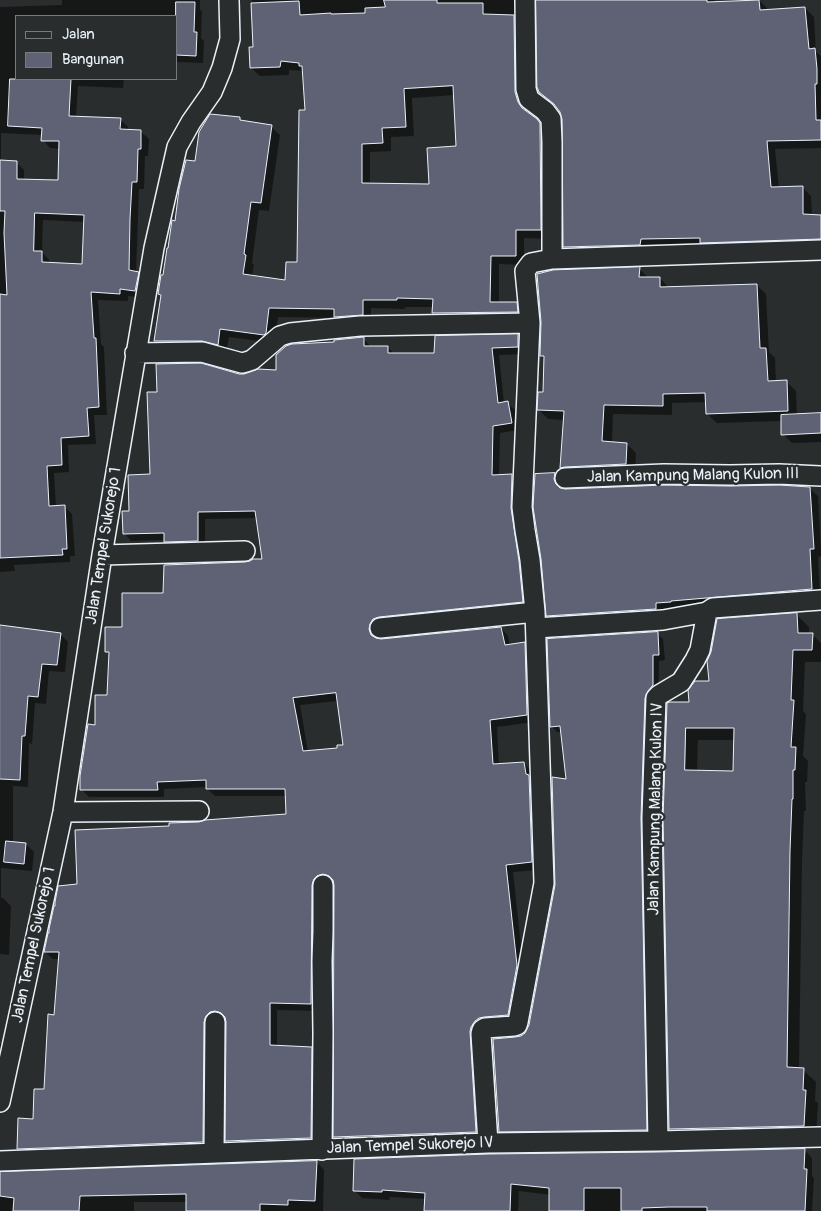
<!DOCTYPE html>
<style>
body{margin:0}
#map{position:relative;width:821px;height:1211px;overflow:hidden;background:#2a2d2e;font-family:Pangolin,sans-serif}
canvas{display:block}
.legend{position:absolute;left:15px;top:15px;width:162px;height:65px;box-sizing:border-box;background:#2a2d2e;border:1px solid #767b7f;margin:0;padding:6px 9px;list-style:none;font-size:15px;color:#e8f1f8}
.legend li{display:flex;align-items:center;gap:10px;height:25px}
.legend b{width:25px;border:1px solid #767b7f}
</style>
<div id="map">
<canvas width="821" height="1211"></canvas>
<ul class="legend">
<li><b style="height:6px;background:#2a2d2e"></b>Jalan</li>
<li><b style="height:14px;background:#5e6274"></b>Bangunan</li>
</ul>
</div>
<script>
const c = document.querySelector('canvas').getContext('2d');
c.lineJoin = 'round';
function fill(path, color) {
  c.fillStyle = color;
  c.fill(path, 'evenodd');
}
function strokePath(path, color, width, dash) {
  c.strokeStyle = color;
  c.lineWidth = width;
  c.lineCap = dash ? 'butt' : 'round';
  c.setLineDash(dash || []);
  c.stroke(path);
}
function drawText(font, color, halo, rows, align = 'center') {
  c.font = font + ' Pangolin,sans-serif';
  c.lineWidth = 4.5;
  c.setLineDash([]);
  c.textBaseline = 'middle';
  c.strokeStyle = halo;
  c.fillStyle = color;
  for (const [text, x, y, turn = 0] of rows) {
    c.save();
    c.translate(x, y);
    c.rotate((+turn || 0) * Math.PI / 180);
    c.textAlign = isNaN(turn) ? turn : align;
    if (halo) c.strokeText(text, 0, 0);
    c.fillText(text, 0, 0);
    c.restore();
  }
}
fill(new Path2D(`
 M62 0H200V10L202 11 201 38 204 41 203 63 176 62V16H16V79H124L123 88 78 86 76 117 120 119 128 127V131L141 132 149 139 148 156H145L144 189H139L136 273H138L146 281 143 298 128 296V301L98 300 101 344 104 347 107 415H94L96 444 68 445 69 472 54 473 56 506H64L72 514 75 556H70V562L14 565 15 571 0 572V7L62 5ZM1 133 43 135V140L50 148 60 149 59 182 24 180V170L16 162H1ZM43 220 85 222 83 265 49 263V260L42 252Z
 M252 0H527L523 99 527 112 546 129 549 239 524 238V265L499 264V303H516L525 312 526 320 442 322 434 313V307H405V309L371 308V323L344 326 336 318 278 317 274 343 229 337 226 353 164 350 155 341 162 297 159 294 164 276 176 222 196 163 239 119 243 122 271 127 280 135 269 211 259 210 252 263 254 265 252 277 286 282 298 263 306 111 304 71 289 70V75L260 76 251 68 254 48ZM455 95 457 147 430 185H370V152L391 151V137L414 136 412 98Z
 M538 0H715V2L759 0 767 8V11L805 8 814 17 816 52 821 56V148L775 149 779 188 802 187 811 196 812 216H821V247L573 256 564 247 563 118 559 108 540 92Z
 M639 269 649 278H660L669 288 757 285 766 294 769 352 775 358 776 382 786 381 796 391 797 415 821 414V442L792 443 783 434 782 421 717 423 707 414V402L672 403V415L613 414 612 443 627 444 636 453 635 473 571 477 561 468 564 420 548 419 539 410 545 393V360L541 356Z
 M518 336 525 343V354L499 355 504 403H507L515 410 518 430 500 433 499 476H512L519 483 530 609 377 632 376 637 377 640 501 628 508 636 510 646 524 643 532 651 534 722 497 727 499 765 524 763 531 771 539 870 513 872 524 973 515 1022 487 1026 483 1139 342 1144 335 1137V882L331 881 318 1011 277 1010V1047L311 1049 319 1056 318 1145 234 1148 227 1141V1019L223 1018 210 1149 26 1156 18 1149 34 1120 45 1090 55 1016 60 959H53L45 952 79 885 171 827 288 815 287 796H215L207 789V787L164 789V797H89L81 789 96 726 108 697 110 655 106 651 124 628 165 595 246 564 263 560 258 518 205 519V548L172 549 165 540 131 541 124 533 131 512 151 476 158 393 239 375 277 371 335 344 363 338 371 347H388L395 355H435ZM338 701 344 746 338 749 308 752 300 705Z
 M554 474 563 483 562 490 809 488 818 496 821 550V556L818 557 820 597 679 610 556 624 548 616 542 559Z
 M796 614 809 627V634H812L821 643V662H805L803 711 806 714 803 756 808 761 807 782H805L806 811H804L802 864 799 1069 803 1070 816 1082 815 1101 818 1103 816 1138 683 1142 670 1129 664 818 690 703 710 682ZM698 740H735V773L697 771Z
 M0 627 60 634 68 642 65 672 49 671 46 704 35 703 32 744 29 743 28 787 13 786V843L26 844 34 852 32 871 1 868V898H3L11 906 9 955 0 954Z
 M657 633 663 639 665 660 659 661 652 1136 506 1137 500 1131 521 1037 526 1033 530 1026 556 885 568 781 562 732H557L551 726Z
 M0 1043 3 1046 0 1063Z
 M805 1150 812 1158V1176L814 1178 812 1211H551V1195L519 1191 518 1211H425L426 1199 390 1197 389 1200 362 1198 354 1190Z
 M317 1162 324 1170 323 1211H187V1202H134V1211H0V1173Z`), '#0007');
const building = new Path2D(`
 M384 0H437V3H483V14L514 15 515 92 518 102 522 108 537 119 540 123 541 230H516V256H491L490 302H517L518 312 432 313 433 299 397 298V300H363V315L334 317V309L269 308 266 333 264 335 220 329 218 345 202 341H154L161 295 158 294 161 275H163L167 248H168L172 220 175 221 179 189 186 160 195 161 199 132 210 114 240 117V120L272 125 261 203 251 202 244 254 246 255 243 274 285 280 286 262H297L299 110H305L302 66H299V63L281 61 280 67 250 68 249 47H253L251 3 299 1 300 15 331 13V14L365 13V8L385 7ZM453 86 456 146 427 148 429 184 362 183V144L383 143 382 128 406 127 404 89Z
 M536 0H707V2L759 0 760 10 805 7 809 49 815 48 817 69V84H815L816 120H821V140L767 141 771 187 803 186V214L821 215V239L700 243V238L641 239 640 245 563 247 562 119 560 112 554 104 539 92 537 87Z
 M176 2H195L194 32H197L196 56 176 55Z
 M10 79H71L69 116 121 118 120 129 141 130V149H138L137 182H132L130 219 129 270 139 272 135 291 120 289V294L91 292 94 338H96L99 407 87 408 89 436 61 438 62 465 47 466 49 506 65 505 67 549H62L63 555 0 558V294L7 295 4 233 5 211H0V160L17 161V179L58 180 59 141H41L42 128 8 126ZM35 213 84 215 82 264 42 262V251H34Z
 M640 267 639 277H660V287L757 284 760 348H766L768 381 787 380 788 411 706 414 705 393 663 394V406L604 405 602 441 627 443 626 464 565 467 560 468 564 411 537 410 538 392H543L544 356H540L541 322 537 274 553 270Z
 M518 334V347L492 348 498 403 508 401 512 423 493 426 492 475 512 474 511 508 519 561 523 602 379 617 373 619 370 624 369 629 371 635 376 638 381 639 501 627 505 645 525 642 527 715 490 720 493 764 524 762 526 774 529 775 532 862 506 865 517 965 508 1015 484 1017 479 1018 475 1021 471 1027 470 1031 476 1132 333 1137 334 885 333 880 329 876 323 874 317 876 314 879 312 885 311 1004 270 1003V1045L312 1047 311 1138 225 1141 226 1022 225 1017 221 1013 215 1011 210 1012 206 1016 204 1022 203 1142 17 1149 18 1118 33 1119 34 1089H44L48 1014 54 1015 59 952H44L48 933H49V929L54 906H55V902L58 886 77 884 75 830 169 826V823L199 822 205 820 286 814 285 789H206V780L157 782 158 790H80V776L88 724 95 725V695H107L109 652H105V627H122V593H163L164 565 245 562 250 561 253 559H262L255 511 198 512V541L164 542V533L123 534 122 511H129L128 475 150 474 147 392H157L156 364 201 363 239 374H244L258 369 276 370V355L286 346 292 344 334 342V340L364 337V346H388V353H434L435 336ZM336 693 343 745H337V748L303 751 293 698Z
 M821 413V433L781 435V415Z
 M555 473 554 479 556 484 560 488 565 489 664 485 730 486 779 485 810 487 814 549H810L812 589 671 601V602L656 603V609L546 616 541 559 533 507 535 474Z
 M797 613 798 633H813L812 650H793L791 700H794L791 747H796L795 770H793V799H792L790 851 787 1067 804 1068 803 1090H806L804 1126 669 1129 663 818 667 703 670 702H689L688 690 695 681H709L707 661 711 652 717 619ZM686 728H734L733 771 685 770Z
 M0 625 61 633 57 665 42 664 38 697 28 696 25 736H22L20 780 0 779Z
 M658 632 659 655H653V685L648 691 645 698 641 818 647 1130 499 1132 493 1039 515 1037 521 1036 525 1033 529 1025 555 885 552 777 566 779 560 726 550 727 547 639Z
 M6 841 26 843 24 864 4 862Z
 M805 1149 804 1169H807L805 1211H707V1207H669L642 1208V1211H621V1188H584V1211H549V1188L511 1184 510 1211H424L425 1193 382 1190V1192L353 1191 354 1159 488 1154 658 1152Z
 M317 1161 315 1201 288 1200V1205L260 1204V1211H186V1194L80 1196 79 1211H13L14 1198 0 1196V1172Z`);
fill(building, '#5e6274');
strokePath(building, '#e8f1f8', 1);
const minor = new Path2D(`
 M525 0 526 89 529 99 545 111 551 119 552 142V259
 M135 353 202 352 242 363 246 362 252 360 280 336 290 333 360 326 530 323
 M565 478 664 474 730 475 779 474 821 476
 M102 555 245 551
 M380 628 535 612
 M536 628 663 620 707 612 713 608 821 600
 M63 812 199 811
 M0 1102 63 812 102 555 154 248 177 147 191 122 212 92 222 68 230 39 229 0
 M658 1141 652 818 656 698 659 695 681 682 695 660 700 650 707 612
 M488 1143 481 1034 482 1030 485 1028 514 1026 517 1025 518 1022 544 883 535 612 530 560 525 530 522 507 530 323 525 271 531 263 552 259 821 250
 M322 1150 323 1033 322 961 323 931V885
 M214 1153 215 1022
 M0 1161 488 1143 658 1141 821 1137`);
strokePath(minor, '#e8f1f8', 22);
strokePath(minor, '#2a2d2e', 19);
drawText('16px', '#e8f1f8', '#2a2d2e', [
 ["Jalan Kampung Malang Kulon III",693,476,-1],
 ["Jalan Tempel Sukorejo 1",104,546,-81],
 ["Jalan Kampung Malang Kulon IV",656,809,-89],
 ["Jalan Tempel Sukorejo 1",34,945,-78],
 ["Jalan Tempel Sukorejo IV",410,1146,-2]
]);
</script>
